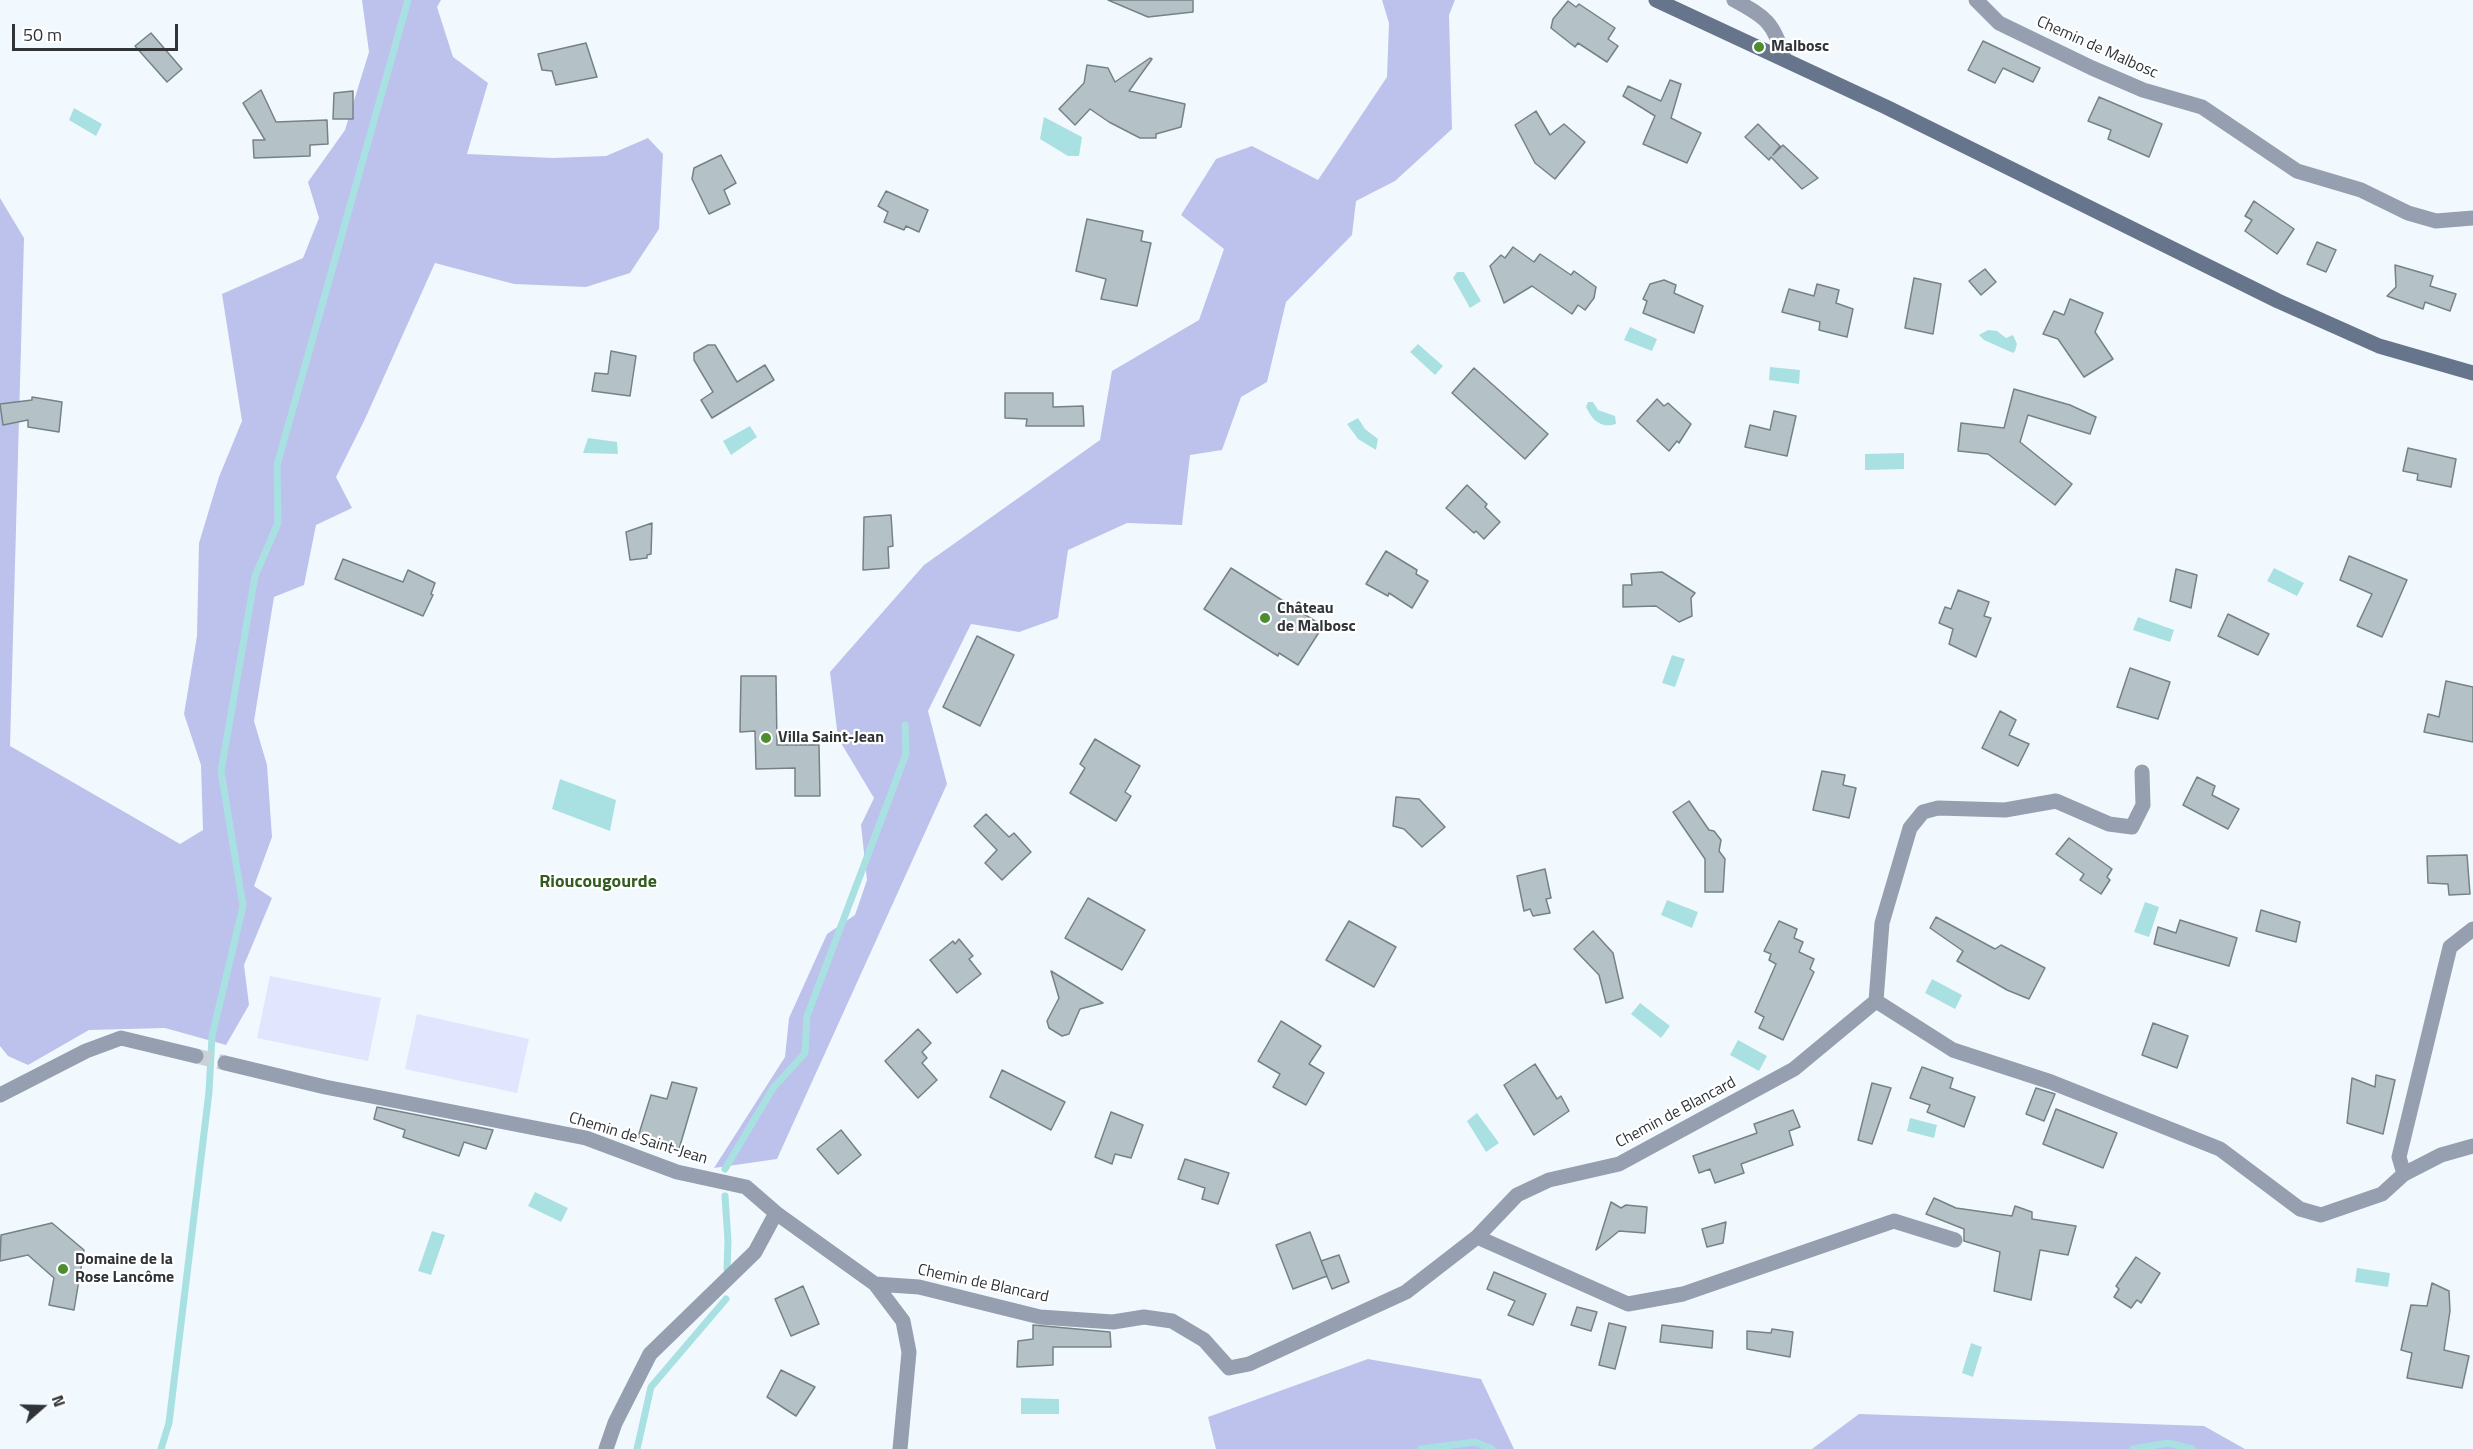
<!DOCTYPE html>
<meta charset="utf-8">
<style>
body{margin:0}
#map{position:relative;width:2473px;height:1449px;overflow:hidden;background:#f2f9fe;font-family:"Titillium Web",sans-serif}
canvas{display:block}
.north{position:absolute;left:12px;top:1377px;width:60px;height:60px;-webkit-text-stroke:4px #fff;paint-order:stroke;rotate:70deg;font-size:16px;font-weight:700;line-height:24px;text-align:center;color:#303437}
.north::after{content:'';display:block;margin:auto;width:21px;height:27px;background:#303437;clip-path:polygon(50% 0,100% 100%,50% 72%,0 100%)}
.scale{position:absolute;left:12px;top:24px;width:166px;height:27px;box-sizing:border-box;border:3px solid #303437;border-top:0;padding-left:8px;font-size:18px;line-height:21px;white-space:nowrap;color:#303437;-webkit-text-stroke:4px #fff;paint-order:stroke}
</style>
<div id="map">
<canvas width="2473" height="1449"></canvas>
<div class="north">N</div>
<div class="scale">50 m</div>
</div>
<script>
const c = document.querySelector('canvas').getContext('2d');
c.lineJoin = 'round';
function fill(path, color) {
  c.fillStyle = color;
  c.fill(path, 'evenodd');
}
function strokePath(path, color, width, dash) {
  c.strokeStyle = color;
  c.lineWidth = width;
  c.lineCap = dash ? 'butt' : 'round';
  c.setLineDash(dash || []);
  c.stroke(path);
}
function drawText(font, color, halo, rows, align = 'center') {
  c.font = font + ' "Titillium Web",sans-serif';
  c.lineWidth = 4.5;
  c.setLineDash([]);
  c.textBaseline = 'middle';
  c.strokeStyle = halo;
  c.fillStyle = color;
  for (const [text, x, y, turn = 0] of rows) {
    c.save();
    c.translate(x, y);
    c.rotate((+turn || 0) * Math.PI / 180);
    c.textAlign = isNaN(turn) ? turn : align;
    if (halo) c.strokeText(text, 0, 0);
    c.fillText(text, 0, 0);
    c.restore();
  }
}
fill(new Path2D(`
 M270 976 381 998 368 1061 257 1038Z
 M417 1014 529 1039 517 1093 405 1069Z`), '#e1e5fd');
fill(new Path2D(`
 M362 0H441L437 7 453 57 488 83 467 154 553 158 606 156 648 138 663 154 659 229 630 273 586 287 514 284 435 263 365 419 336 477 352 508 316 525 304 585 274 597 254 721 267 765 272 837 254 886 272 898 244 965 249 1005 226 1045 165 1028 89 1030 28 1065 8 1056 0 1046V198L24 238 10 746 180 844 203 830 201 765 184 714 197 636 199 543 219 477 242 421 222 294 303 258 319 218 308 182 345 130 369 52Z
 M1382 0H1455L1449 15 1452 129 1395 181 1356 201 1352 235 1286 302 1267 382 1241 397 1222 450 1190 455 1182 525 1127 523 1068 550 1058 618 1019 632 971 624 928 711 947 784 777 1159 714 1168 785 1057 789 1018 827 934 855 915 867 880 861 825 874 798 838 738 830 672 924 565 1100 440 1112 371 1199 320 1224 249 1181 215 1216 159 1252 146 1318 180 1387 77 1389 23Z
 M1368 1359 1481 1379 1514 1449H1216L1208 1417Z
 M1859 1414 2204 1426 2245 1449H1812Z`), '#bcc2eb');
fill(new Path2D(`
 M74 108 102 124 96 136 69 120Z
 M1044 117 1082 137 1079 156H1068L1040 139Z
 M1457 272H1464L1481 301 1470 308 1453 278Z
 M1630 327 1657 339 1652 351 1624 340Z
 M1988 330 1997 331 2006 338 2013 335 2017 344 2015 351 2013 353 1984 340 1979 335Z
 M1418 344 1443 366 1435 375 1410 352Z
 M1770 367 1800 370 1799 384 1769 380Z
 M1588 402H1593L1598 410 1615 416 1616 424C1601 429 1592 420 1586 407Z
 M1358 418 1365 429 1378 439 1376 450 1358 439 1347 424Z
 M750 426 757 437 731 455 723 441Z
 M588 438 617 442 618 454 583 453Z
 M1904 453V469L1865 470V454Z
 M2274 568 2304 583 2297 596 2267 581Z
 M2138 617 2174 630 2170 642 2133 630Z
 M1672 655 1685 659 1675 687 1662 683Z
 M560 779 616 800 610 831 552 809Z
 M1667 900 1698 912 1692 928 1661 915Z
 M2145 902 2159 907 2149 937 2134 932Z
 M1932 979 1962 995 1955 1009 1925 993Z
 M1640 1003 1670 1026 1661 1038 1631 1014Z
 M1738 1040 1767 1056 1759 1071 1730 1055Z
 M1477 1113 1499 1143 1486 1152 1467 1121Z
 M1910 1118 1937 1125 1934 1138 1907 1131Z
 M535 1192 568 1208 561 1222 528 1206Z
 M432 1231 445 1235 431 1275 418 1271Z
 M2357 1268 2390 1273 2388 1287 2355 1282Z
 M1971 1343 1982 1347 1973 1377 1962 1373Z
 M1021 1398 1059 1399V1414H1021Z`), '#a9e1e3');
strokePath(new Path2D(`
 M725 1169 773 1088 805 1053 807 1016 906 754 905 725
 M725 1196 728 1241 727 1269
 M161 1449 169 1423 209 1092 212 1036 243 906 221 771 255 576 278 523 277 465 408 0
 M637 1449 651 1387 726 1299
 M1421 1449 1475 1442 1492 1449
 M2133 1449 2168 1443 2192 1449`), '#a9e1e3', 7);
const building = new Path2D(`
 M1108 0H1193V12L1148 17Z
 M1568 1 1576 7 1579 4 1615 28 1608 39 1618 46 1607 62 1578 43 1575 47 1551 28 1553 19Z
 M151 33 182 69 167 82 135 46Z
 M1983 41 2040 68 2033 82 2003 68 1995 83 1968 70Z
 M586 43 597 77 556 85 552 71 542 70 538 54Z
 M1150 58 1152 59 1129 91 1185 104 1181 127 1156 134V138H1140L1109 122 1090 109 1075 125 1059 109 1084 83 1087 65 1108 68 1115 82Z
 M1670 80 1681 84 1671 118 1701 133 1687 163 1643 144 1655 116 1623 96 1628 86 1661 101Z
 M261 90 276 122 327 120 328 144 310 145V156L254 158 253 140H265L243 103Z
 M353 91V119H333L334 93Z
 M2099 97 2162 124 2149 157 2108 139 2111 130 2088 121Z
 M1536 111 1550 135 1564 124 1585 142 1555 179 1535 163 1515 125Z
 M1758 124 1780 146 1773 155 1783 145 1818 178 1802 189 1771 157 1769 160 1745 137Z
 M721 155 736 183 724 190 730 204 709 214 692 179 694 168Z
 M886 191 928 210 919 232 906 226 904 230 884 222 888 212 878 206Z
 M2254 201 2294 229 2277 254 2245 231 2252 220 2245 216Z
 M1087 219 1143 231 1141 241 1151 243 1137 306 1101 299 1106 279 1076 271Z
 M2317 242 2336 250 2326 272 2307 264Z
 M1513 247 1534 262 1540 254 1571 275 1574 271 1596 287 1594 298 1585 310 1578 305 1572 314 1532 286 1504 303 1490 266 1501 255 1505 258Z
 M2395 265 2433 276 2430 286 2456 294 2450 311 2425 302 2423 309 2387 296 2396 287Z
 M1985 269 1996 282 1981 295 1969 281Z
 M1914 278 1941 284 1933 334 1905 328Z
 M1664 280 1676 285 1674 293 1703 306 1694 333 1643 313 1647 301 1643 299 1650 284Z
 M1817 284 1839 290 1836 303 1853 309 1847 337 1819 330 1820 322 1782 312 1789 289 1814 296Z
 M2070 299 2103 313 2095 332 2113 359 2084 377 2058 339 2043 334 2054 311 2064 315Z
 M708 345H715L737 382 765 365 774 380 712 418 701 400 713 392 694 360V353Z
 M611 351 636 356 630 396 592 391 595 373 608 374Z
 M1474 368 1548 434 1525 459 1452 393Z
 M2014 389 2070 405 2096 417 2090 434 2028 415 2020 442 2072 484 2055 505 1988 454 1958 451 1961 423 2004 428Z
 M1005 393H1053V407L1083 406 1084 426H1026L1027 419 1005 418Z
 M32 397 62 402 59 432 28 427V420L3 425 0 404 32 400Z
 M1657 399 1664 406 1668 403 1691 424 1679 443 1677 441 1669 451 1637 421Z
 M1774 411 1796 416 1787 456 1745 447 1750 425 1770 430Z
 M2408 448 2456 459 2451 487 2417 480 2418 474 2403 471Z
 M1467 485 1487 504 1485 507 1500 522 1484 539 1476 531 1474 533 1446 508Z
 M891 515 893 546 888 547 889 568 863 570 864 517Z
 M652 523 651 554 647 555V558L630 560 626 532Z
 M1386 551 1417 570 1416 574 1428 581 1412 608 1389 593 1388 596 1366 584Z
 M2349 556 2407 580 2382 637 2357 626 2372 594 2340 580Z
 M343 559 403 582 408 570 435 583 431 594 433 595 423 616 335 579Z
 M1231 568 1323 626 1298 665 1279 653 1278 656 1204 609Z
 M2176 569 2197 575 2191 608 2170 601Z
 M1662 572 1695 593 1691 598 1692 616 1679 622 1656 606 1623 607V585H1632L1631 574Z
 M1958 590 1989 602 1984 616 1991 618 1976 657 1949 644 1953 629 1939 623 1945 607 1951 609Z
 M2228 614 2269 634 2258 655 2218 636Z
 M977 636 1014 655 980 726 943 707Z
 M2130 668 2170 682 2158 719 2117 707Z
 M741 676H776L777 745H819L820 796H795V768L756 769 755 731 740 732Z
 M2446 681 2473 687V742L2424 732 2428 714 2439 717Z
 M2000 711 2016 720 2009 735 2029 744 2018 766 1982 748Z
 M1095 739 1140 766 1125 792 1131 796 1116 821 1070 793 1085 768 1080 764Z
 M1822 771 1845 775 1843 785 1856 788 1849 818 1813 810Z
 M2197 777 2215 786 2212 795 2239 809 2228 829 2183 805Z
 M1396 797 1419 799 1445 827 1422 847 1404 829 1393 826Z
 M1689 801 1709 830 1714 831 1721 840 1719 851 1725 859 1723 892H1705V859L1673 812Z
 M986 814 1009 837 1014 833 1031 852 1002 880 985 863 997 850 974 826Z
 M2069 838 2112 869 2107 877 2110 880 2101 894 2080 880 2084 874 2056 854Z
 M2467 855 2470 894 2449 895 2448 884 2428 883 2427 856Z
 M1545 869 1551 898 1546 899 1550 913 1533 916 1530 909 1524 911 1517 876Z
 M1088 898 1145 930 1122 970 1065 938Z
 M2261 910 2300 922 2296 942 2256 931Z
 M1936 917 1995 949 2001 945 2045 968 2029 999 2007 990 1957 961 1963 951 1930 928Z
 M2180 920 2237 938 2229 966 2154 944 2158 927 2176 933Z
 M1349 921 1396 947 1374 987 1326 960Z
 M1779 921 1797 929 1794 938 1803 942 1799 952 1814 959 1810 969 1814 972 1783 1040 1759 1028 1764 1017 1755 1012 1776 964 1769 960 1771 954 1764 951Z
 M1593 931 1613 953 1623 998 1606 1003 1599 975 1574 949Z
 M959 939 973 956 969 959 981 974 957 993 930 960 953 941 955 944Z
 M1051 971 1103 1003 1080 1009 1069 1034 1062 1036 1049 1028 1047 1021 1059 998Z
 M1281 1021 1321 1046 1309 1064 1324 1073 1306 1105 1273 1087 1280 1074 1258 1061Z
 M2153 1023 2188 1036 2177 1068 2142 1055Z
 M918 1029 931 1043 922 1052 927 1058 922 1063 937 1080 918 1098 885 1061Z
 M1535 1064 1557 1099 1561 1096 1569 1111 1534 1135 1504 1085Z
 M1922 1067 1953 1078 1950 1088 1975 1097 1964 1127 1927 1112 1930 1105 1910 1098Z
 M1002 1070 1065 1102 1051 1130 990 1097Z
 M2376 1075 2395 1080 2383 1134 2347 1123 2352 1078 2375 1087Z
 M672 1082 697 1088 679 1149 638 1137 651 1095 667 1099Z
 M1872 1083 1891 1088 1872 1144 1858 1140Z
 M2036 1088 2055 1094 2044 1121 2026 1114Z
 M377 1107 493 1130 486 1149 464 1142 459 1156 403 1137 405 1130 374 1119Z
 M2056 1109 2117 1133 2103 1168 2043 1144Z
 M1793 1110 1800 1127 1789 1131 1793 1145 1741 1164 1744 1173 1715 1183 1710 1169 1699 1173 1693 1156 1757 1133 1754 1124Z
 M1111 1112 1143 1125 1131 1158 1115 1154 1112 1164 1095 1157Z
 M841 1130 861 1155 838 1174 817 1149Z
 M1185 1159 1229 1173 1218 1204 1202 1199 1205 1188 1178 1179Z
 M1934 1198 1956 1208 2012 1216 2015 1206 2032 1212V1219L2076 1226 2068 1255 2040 1250 2031 1300 1994 1291 2000 1252 1964 1241V1229L1926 1214Z
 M1611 1202 1621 1208 1626 1205 1647 1207 1645 1233 1619 1231 1596 1250Z
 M1726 1222 1723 1243 1707 1247 1702 1229Z
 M52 1223 84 1250 74 1310 49 1305 54 1278 28 1255 0 1261 1 1235Z
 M1310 1232 1327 1276 1293 1289 1276 1245Z
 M1339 1255 1349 1282 1332 1289 1321 1261Z
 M2136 1257 2160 1273 2141 1303 2137 1300 2131 1308 2114 1297 2119 1289 2116 1286Z
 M1494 1272 1546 1294 1533 1325 1508 1315 1515 1301 1487 1289Z
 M2432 1283 2449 1291 2450 1311 2444 1350 2469 1356 2462 1388 2407 1378 2412 1353 2401 1350 2411 1305 2427 1306Z
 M803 1286 819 1324 791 1336 775 1299Z
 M1577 1307 1597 1312 1591 1331 1571 1325Z
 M1609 1323 1626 1327 1615 1369 1599 1365Z
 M1033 1325 1110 1332 1111 1347H1053V1365L1017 1367 1018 1341 1033 1339Z
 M1662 1325 1713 1331 1712 1348 1660 1342Z
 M1772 1329 1793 1332 1790 1357 1747 1349V1331L1771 1333Z
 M781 1370 815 1387 796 1416 767 1397Z`);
fill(building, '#b4c2c7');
strokePath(building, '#758286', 1.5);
strokePath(new Path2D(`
 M196 1056 225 1063`), '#cbd2d6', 15, [15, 8]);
strokePath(new Path2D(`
 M1734 0C1766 17 1774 23 1784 58
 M1976 0 1999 23 2092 68 2143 90 2202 107 2297 171 2361 190 2408 213 2436 221 2473 218
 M1876 1001 1882 923 1910 828 1923 812 1938 808 2005 810 2056 801 2109 824 2132 827 2143 805 2142 772
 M225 1063 325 1087 586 1138 677 1172 746 1187 776 1213 875 1284 903 1321 909 1352 900 1449
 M0 1095 86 1051 121 1038 196 1056
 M2404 1174 2399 1157 2450 947 2473 929
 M1477 1237 1628 1304 1683 1294 1894 1221 1955 1240
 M875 1284 919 1287 1040 1317 1113 1322 1144 1317 1172 1321 1204 1340 1229 1368 1249 1364 1406 1292 1477 1237 1517 1195 1549 1180 1619 1164 1794 1069 1876 1001 1953 1050 2051 1082 2220 1149 2300 1209 2321 1215 2382 1194 2404 1174 2441 1155 2473 1146
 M606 1449 615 1423 650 1354 755 1252 776 1213`), '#959faf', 15);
strokePath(new Path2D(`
 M1656 0 1886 107 2278 301 2379 346 2473 373`), '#66758b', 15);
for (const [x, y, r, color] of [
 [1759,47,6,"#4c8d30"],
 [1265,618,6,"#4c8d30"],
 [766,738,6,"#4c8d30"],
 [63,1269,6,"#4c8d30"]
]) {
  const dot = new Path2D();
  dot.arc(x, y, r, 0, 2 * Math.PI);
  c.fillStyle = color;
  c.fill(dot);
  strokePath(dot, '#fff', 2);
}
drawText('bold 16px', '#303437', '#fff', [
 ["Malbosc",1771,47],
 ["Château",1277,609],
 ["de Malbosc",1277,627],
 ["Villa Saint-Jean",778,738],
 ["Domaine de la",75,1260],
 ["Rose Lancôme",75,1278]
], 'left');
drawText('16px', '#303437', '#fff', [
 ["Chemin de Malbosc",2097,48,24],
 ["Chemin de Blancard",1676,1113,-28],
 ["Chemin de Saint-Jean",638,1139,17],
 ["Chemin de Blancard",983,1284,12]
]);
drawText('bold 18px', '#325c22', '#fff', [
 ["Rioucougourde",598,883]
]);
</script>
